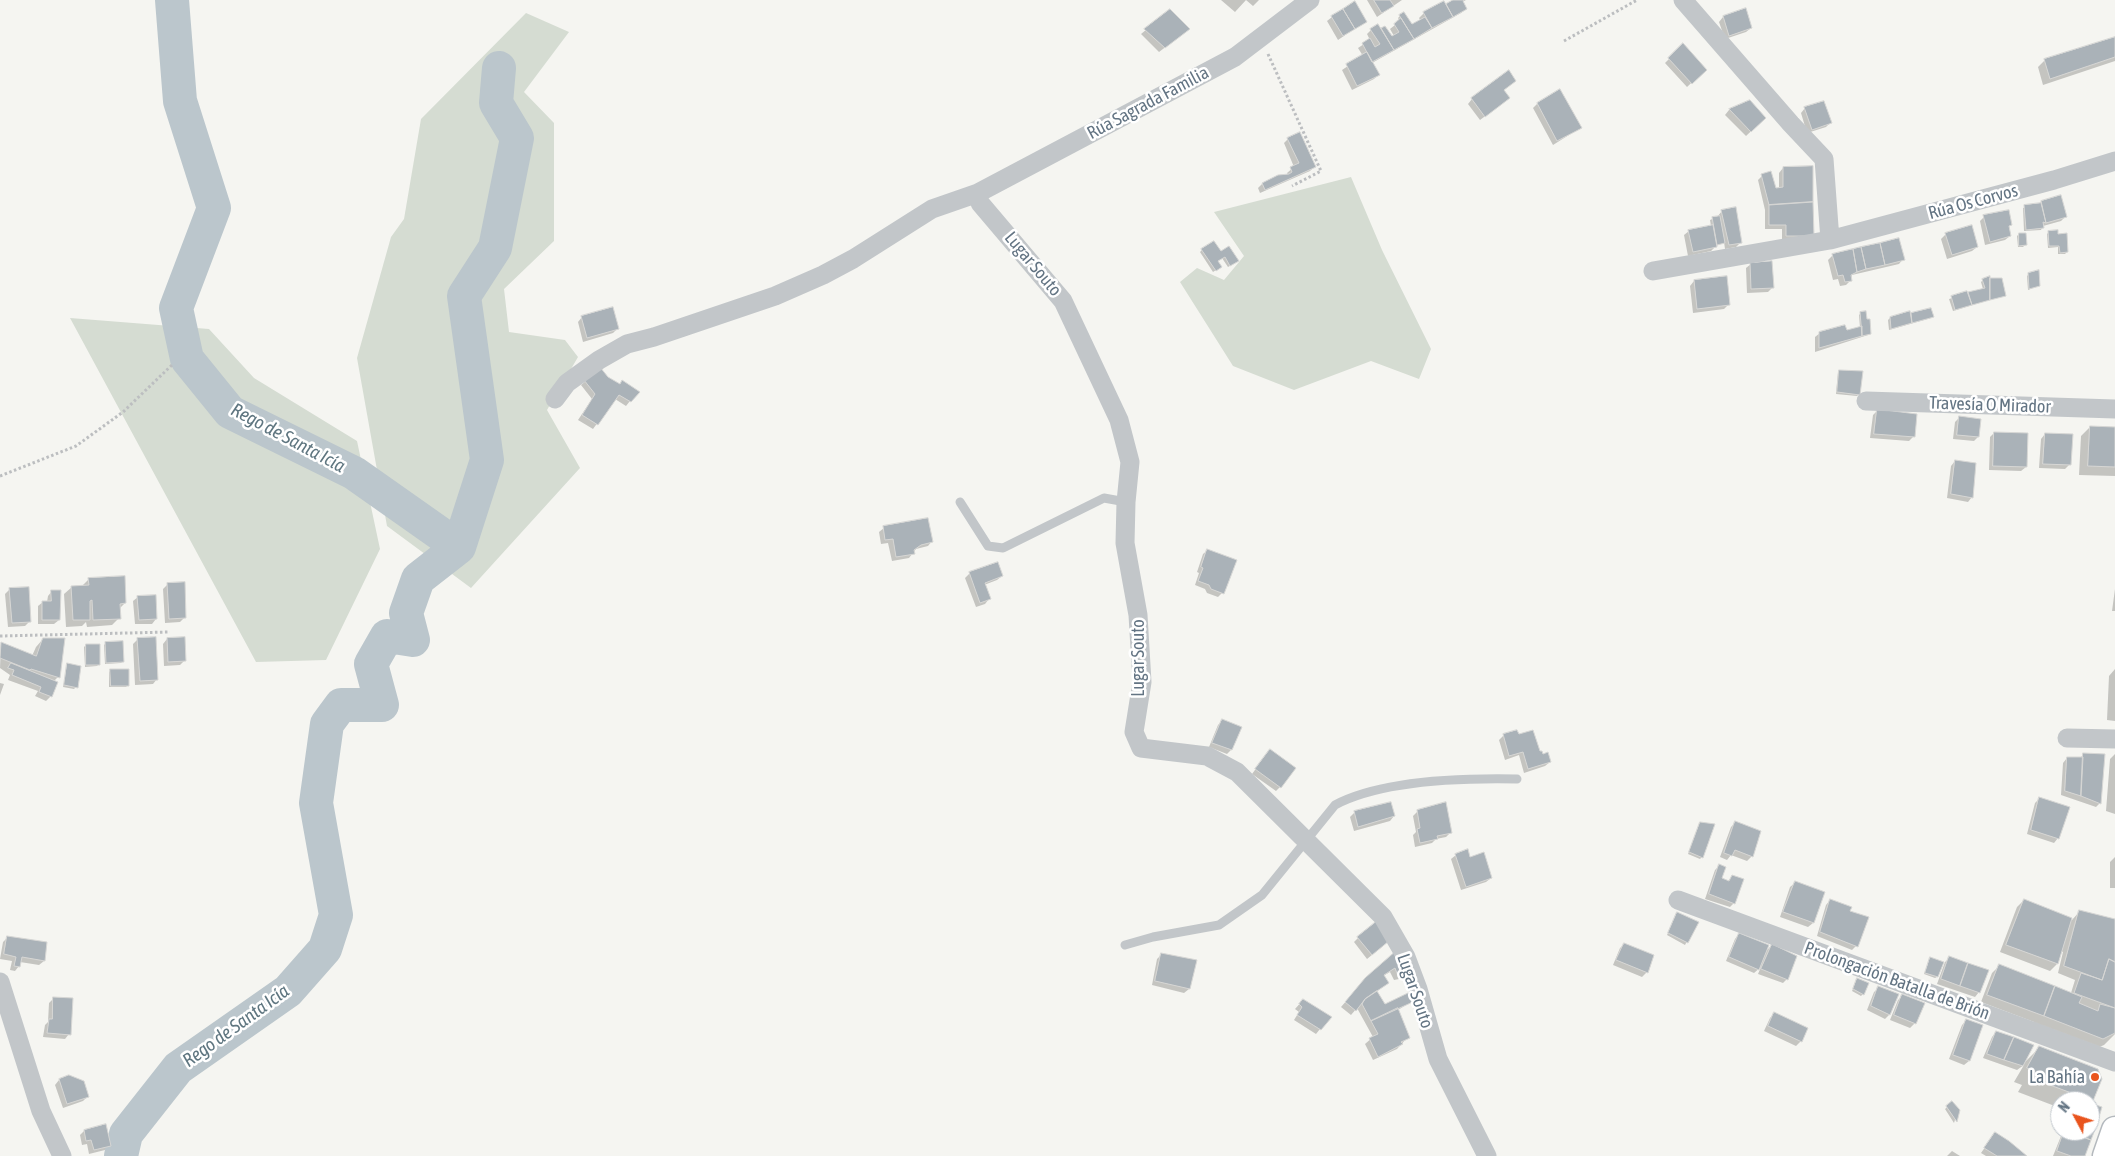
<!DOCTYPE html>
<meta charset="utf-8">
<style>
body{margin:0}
#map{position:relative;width:2115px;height:1156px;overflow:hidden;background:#f5f5f1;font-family:"Asap Condensed",sans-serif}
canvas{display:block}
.north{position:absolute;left:2050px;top:1091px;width:50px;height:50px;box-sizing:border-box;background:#fff;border:1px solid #c1c7cd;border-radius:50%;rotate:310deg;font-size:14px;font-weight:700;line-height:20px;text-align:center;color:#637483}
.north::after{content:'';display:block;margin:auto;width:18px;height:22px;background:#e9541d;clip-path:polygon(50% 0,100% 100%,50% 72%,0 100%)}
</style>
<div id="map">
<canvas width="2115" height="1156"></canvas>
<div class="north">N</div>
</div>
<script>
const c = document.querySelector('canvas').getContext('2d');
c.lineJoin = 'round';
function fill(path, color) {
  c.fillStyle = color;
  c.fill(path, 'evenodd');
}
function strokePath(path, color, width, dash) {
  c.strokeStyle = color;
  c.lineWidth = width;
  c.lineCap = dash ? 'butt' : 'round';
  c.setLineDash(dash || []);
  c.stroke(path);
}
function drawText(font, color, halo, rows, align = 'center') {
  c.font = font + ' "Asap Condensed",sans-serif';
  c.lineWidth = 5;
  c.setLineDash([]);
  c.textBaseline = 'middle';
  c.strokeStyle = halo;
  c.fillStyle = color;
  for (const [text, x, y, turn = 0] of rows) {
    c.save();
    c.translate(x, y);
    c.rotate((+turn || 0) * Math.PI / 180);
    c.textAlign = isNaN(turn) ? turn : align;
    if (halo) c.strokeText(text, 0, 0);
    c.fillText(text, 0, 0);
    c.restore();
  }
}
fill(new Path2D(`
 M526 13 569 32 524 92 554 123V241L504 289 509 332 565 340 578 357 547 410 580 468 471 588 387 526 357 358 391 237 404 219 421 119Z
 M1351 177 1382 250 1431 349 1419 379 1371 361 1294 390 1233 366 1180 282 1197 268 1224 280 1244 256 1214 212Z
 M70 318 209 329 254 378 357 441 380 549 326 660 256 662Z`), '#d5dcd2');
fill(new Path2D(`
 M1221 0H1259L1253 6 1246 0 1235 12Z
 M1367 0H1402L1377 17Z
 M1454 0H1466L1462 2 1466 9 1461 13 1372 63 1378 75 1374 79 1352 90 1342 70 1363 56 1358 48 1370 40 1367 34 1371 30 1385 28 1392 37 1394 36 1390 29 1400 21 1398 18 1400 16 1412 26 1421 21 1419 18 1424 13 1444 2 1445 6Z
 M1170 10 1184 33 1159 52 1141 34Z
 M1332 17 1366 21 1338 40 1327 21Z
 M1723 17 1751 28 1746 32 1725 39 1719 22Z
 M2115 38V61L2043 85 2038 67 2045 60Z
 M1683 45 1705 70 1687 87 1665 63Z
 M1503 90 1504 102 1480 120 1468 104 1472 99Z
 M1750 101 1765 118 1746 136 1725 115 1729 110Z
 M1537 104 1580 128 1553 145 1533 108Z
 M1805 108 1830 123 1826 127 1807 133 1801 113Z
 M1288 139 1314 167 1310 171 1260 193 1258 188 1262 184 1288 175 1287 173 1294 167 1284 143Z
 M1783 168 1813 235 1782 240V229H1765V210L1758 180 1762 176 1775 189H1779V173Z
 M2041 202 2066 216 2061 221 2043 226 2041 230 2024 231 2023 208 2038 205Z
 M1722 211 1741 242 1736 247 1725 249 1724 242 1716 246 1711 251 1688 256 1684 235 1689 231 1711 226 1710 220 1717 217Z
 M1984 217 2011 224 2008 227 2010 236 2005 240 1985 245 1980 221Z
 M2049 232 2057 235 2067 252 2065 254H2058V247L2048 248 2047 234Z
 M1946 234 1977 247 1972 251 1947 259 1941 239Z
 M2019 234 2025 245 2023 247H2018L2017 236Z
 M1202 250 1220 253 1235 263 1228 267 1222 258 1217 261 1219 268 1213 272 1200 252Z
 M1833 255 1903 259 1899 264 1852 275 1851 280 1846 285 1840 286 1838 279 1833 280 1828 260Z
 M1751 264 1772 288 1768 292 1747 293 1746 268Z
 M2029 274 2038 286 2028 290 2027 276Z
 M1983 280 2005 295 1953 311 1949 299 1983 289 1981 282Z
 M1694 281 1729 304 1724 309 1693 313 1690 286Z
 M1930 309 1933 316 1931 318 1889 330 1888 320 1890 318Z
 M1861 313 1870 334 1868 335 1815 352V337L1820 333 1846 332 1860 328 1859 315Z
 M582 317 618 328 613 333 583 342 578 322Z
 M600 369 630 401 626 406 615 399 593 429 578 420 592 399 581 385Z
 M1840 371 1859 394 1857 396 1836 394 1838 373Z
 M1878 410 1913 437 1909 441 1870 438 1873 415Z
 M1959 418 1978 437 1974 441 1953 439 1955 422Z
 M2090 427 2115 428V476L2079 475 2081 436Z
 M1994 433 2026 467 2021 471 1989 470 1990 437Z
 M2045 434 2070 464 2065 469 2039 468 2041 439Z
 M1955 461 1972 497 1968 502 1947 498 1951 466Z
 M884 528 932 541 928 546 916 549 909 558 892 561 888 543 881 544 879 532Z
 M1208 550 1222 593 1218 597 1207 593 1205 589 1195 585 1199 573 1197 572 1203 554Z
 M970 573 1002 576 997 580 984 585 989 599 985 604 976 607 965 578Z
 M89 579 125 603 119 609V618L112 625 87 627 86 622 82 626 66 627 64 594 72 587H81Z
 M168 584 185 617 180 622 165 623 163 589Z
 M2115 589V611H2112Z
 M9 590 30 621 25 626 8 627 5 594Z
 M52 591 59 620 54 624H38V606L43 602H47L48 596Z
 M138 597 156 619 152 624H135L133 601Z
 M43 639 58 677 54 681 51 696 46 701 35 696 38 691 8 680 10 675 0 668 1 644 32 656 36 647Z
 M138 639 157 679 153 684 135 685 133 644Z
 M167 639 185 660 180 665 164 666 163 644Z
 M106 643 123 661 121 663 105 664 104 645Z
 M86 645 99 664 97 666 85 667 84 647Z
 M68 664 76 687 74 689 63 687Z
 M2115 669V721L2107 720 2109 676Z
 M111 670 128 685 126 687H109V672Z
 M0 683 4 684 0 695Z
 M1222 721 1231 750 1227 754 1209 747 1218 725Z
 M1504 735 1518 736 1550 762 1545 766 1524 773 1519 755 1505 760 1499 740Z
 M2084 754 2100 803 2096 807 2061 795 2063 763 2067 758H2080Z
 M2115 754V814L2106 811 2110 759Z
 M1266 755 1280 787 1276 791 1252 774Z
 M2039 799 2058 838 2054 843 2027 834 2035 803Z
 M1390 803 1394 816 1390 821 1354 831 1350 817 1354 813Z
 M1445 803 1451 832 1446 837 1436 839 1432 843 1415 847 1413 835 1416 832 1413 816 1417 812Z
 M1700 823 1702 857 1700 859 1688 854Z
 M1735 823 1760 832 1752 856 1747 861 1731 855 1727 860 1720 857 1731 827Z
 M2115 836V835V888H2110V862L2115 857Z
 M1456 855 1469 858 1491 878 1486 882 1461 890 1451 859Z
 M1719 866 1720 879 1727 882 1732 877 1734 903 1730 907 1705 899 1715 870Z
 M1795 883 1823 893 1813 923 1808 927 1780 917 1790 887Z
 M1830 900 1856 946 1852 950 1817 936 1826 905Z
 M2024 900 2072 920 2080 911 2115 920V1034L2104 1045 2088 1052 2031 1030 2034 1022 1981 1002 1992 973 1999 966 2071 993 2075 980 2058 973 2063 952 2061 951 2057 964 2050 971 2000 952 2017 907Z
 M1677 913 1697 922 1685 945 1667 935Z
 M1739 934 1765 952 1772 945 1787 979 1783 983 1758 974 1761 967 1754 973 1726 961 1735 939Z
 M8 937 45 943 44 961 39 965 20 962 19 966 15 971 10 970 12 961 0 959 3 942Z
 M1358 938 1383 946 1367 959 1354 942Z
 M1625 944 1652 956 1646 973 1642 977 1613 965 1620 948Z
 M1395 953 1403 974 1399 979 1394 980 1390 972 1383 976 1376 991 1384 1005 1414 1000 1398 1010 1408 1037 1397 1049 1373 1060 1365 1044 1373 1037 1357 1008 1351 1015 1341 1007 1361 984Z
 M1162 954 1189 989 1184 993 1152 985 1157 959Z
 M1950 958 1979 992 1975 997 1937 984 1945 962Z
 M1931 959 1937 977 1935 978 1924 974Z
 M1856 982 1863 994 1861 996 1852 991Z
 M1879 988 1898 995 1889 1015 1885 1019 1867 1010 1874 992Z
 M1903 996 1915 1023 1910 1028 1890 1020 1898 1000Z
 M54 998 69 1034 65 1039 43 1037 45 1025 48 1022 49 1003Z
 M1303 1000 1320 1029 1316 1034 1294 1020 1299 1012 1295 1009Z
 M1774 1014 1801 1041 1796 1046 1764 1031 1770 1018Z
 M1966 1021 1982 1026 1969 1061 1964 1065 1949 1059 1962 1025Z
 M1996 1032 2023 1064 2039 1048 2100 1079 2092 1101 2090 1103V1101H2060V1108L2018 1092 2022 1085 2014 1082 2024 1065 2017 1070 1983 1058 1992 1037Z
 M59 1080 88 1096 83 1101 63 1108 55 1085Z
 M1952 1103 1958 1110 1954 1123 1945 1109Z
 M2090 1104 2101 1108 2085 1156H2053L2063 1131H2090Z
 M84 1131 110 1145 105 1150 89 1154 87 1144 82 1145 80 1135Z
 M1995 1133 2025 1156H1986L1981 1153Z
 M1952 1151 1960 1156H1947Z`), '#0003');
strokePath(new Path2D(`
 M172 0 180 101 214 208 176 308 187 359 230 412 354 473 459 547
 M121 1156 126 1134 178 1068 288 991 325 949 336 915 316 803 327 724 341 705H382L371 664 387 636 413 640 406 613 418 579 459 547 487 460 464 296 495 248 517 138 496 103 499 68`), '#bbc6cc', 34);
const building = new Path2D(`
 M1374 0H1390L1394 6 1382 13Z
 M1453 0H1464L1463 1 1467 9 1453 17 1446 4Z
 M1355 1 1367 22 1355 29 1343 9Z
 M1444 1 1453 17 1432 28 1423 12Z
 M1746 8 1752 28 1729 36 1723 16Z
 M1170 9 1190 29 1165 48 1144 29Z
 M1343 9 1355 29 1343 36 1331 16Z
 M1404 12 1412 24 1425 17 1432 28 1414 39 1399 15Z
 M1401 18 1414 39 1394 50 1381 28 1385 26 1392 36 1399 32 1394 24Z
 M1378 24 1394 50 1372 62 1362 43 1370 38 1375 47 1380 44 1370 29Z
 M2115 37V57L2050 79 2044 59Z
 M1683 43 1707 70 1692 84 1668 58Z
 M1367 52 1380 75 1357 86 1346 64Z
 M1509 70 1516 81 1504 90 1510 98 1485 117 1471 98Z
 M1560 89 1582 128 1557 141 1537 103Z
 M1750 100 1766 118 1751 132 1729 109Z
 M1824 101 1832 123 1812 130 1804 107Z
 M1300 132 1316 167 1265 190 1262 183 1278 175 1289 174 1292 172 1290 167 1299 163 1287 138Z
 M1813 166V202L1769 205 1761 174 1771 171 1776 188 1783 187V167Z
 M2061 195 2067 217 2046 223 2041 201Z
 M1813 202 1814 236H1786V225H1769V205Z
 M2041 203 2046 223 2043 222 2044 228 2026 230 2024 205Z
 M1736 207 1742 243 1729 245 1721 210Z
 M2009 210 2012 225 2009 226 2011 236 1990 242 1983 215Z
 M1720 216 1725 243 1717 245 1712 217Z
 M1713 225 1717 247 1693 252 1688 230Z
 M1972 225 1978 247 1952 255 1945 233Z
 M2058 230V234L2067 233 2068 252 2060 253 2059 246H2049L2048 231Z
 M2019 233H2026L2027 245 2019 246Z
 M1899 238 1905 260 1885 265 1880 243Z
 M1214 241 1221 251 1229 246 1239 261 1230 266 1225 257 1218 261 1222 267 1216 271 1201 249Z
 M1880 243 1885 265 1866 269 1861 247Z
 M1861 247 1866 269 1857 272 1853 249Z
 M1853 249 1857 272 1851 275 1852 281 1845 282 1843 275 1838 276 1832 254Z
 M1772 261 1774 288 1751 289 1750 263Z
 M2039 270 2040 286 2029 289 2028 273Z
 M1727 276 1730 305 1697 309 1694 280Z
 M1990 276V300L1972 305 1968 292 1985 288 1982 279Z
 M1990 278H2002L2006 296 1990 300Z
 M1967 291 1972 305 1955 310 1951 296Z
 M613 307 619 329 587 338 581 316Z
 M1931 308 1934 317 1912 323 1911 313Z
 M1866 311 1867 319H1870L1871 334 1862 336 1860 312Z
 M1910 311 1912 323 1891 329 1890 317Z
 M1845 325 1847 330 1862 326V336L1819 348V332Z
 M600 367 608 377 620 384 622 380 640 392 631 402 619 395 598 425 582 415 595 394 584 380Z
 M1839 370 1863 371 1860 395 1837 392Z
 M1877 409 1917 414 1915 437 1874 434Z
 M1959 416 1981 419 1979 437 1957 435Z
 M2090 426 2115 427V467L2088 466Z
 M1994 432 2028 433 2027 467 1993 466Z
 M2045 433 2073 434 2071 465 2043 464Z
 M1955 460 1976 463 1973 498 1951 494Z
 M928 518 933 542 921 545 914 550 915 554 896 557 893 539 885 540 883 526Z
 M1207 549 1237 560 1224 594 1211 589 1209 585 1198 581 1203 568 1201 567Z
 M998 562 1003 576 985 583 991 599 980 603 969 572Z
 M125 576 126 603 120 604 121 619 93 620 92 600 90 601V620H73L71 586 89 585 88 578Z
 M185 582 186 618 169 619 167 583Z
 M29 587 31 622 12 623 9 588Z
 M51 590H61L60 620H42V601H51Z
 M156 595 157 619 139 620 137 596Z
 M156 637 158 680 140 681 137 638Z
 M185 637 186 661 168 662 167 638Z
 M43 638H65L60 678 31 669 30 670 0 658 1 642 36 656Z
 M123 641 124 662 106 663 105 642Z
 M86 644H100V665H86Z
 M11 663 58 682 52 697 39 692 41 687 12 675 14 670 8 668Z
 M67 663 81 666 78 688 64 685Z
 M110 669H129V686H111Z
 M1222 719 1242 727 1232 750 1212 743Z
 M1517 730 1519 734 1533 730 1540 751H1542L1543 754 1548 752 1551 762 1528 769 1523 752 1509 756 1503 734Z
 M1270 749 1296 768 1281 788 1255 769Z
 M2083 753 2105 754 2101 804 2081 796Z
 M2067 757H2083L2081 796 2065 791Z
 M2039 797 2070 807 2059 839 2031 830Z
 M1391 802 1395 816 1358 827 1354 811Z
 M1446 802 1452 833 1437 836 1438 839 1420 843 1417 829 1420 828 1417 810Z
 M1735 821 1761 831 1753 857 1735 850 1732 856 1724 853Z
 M1700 822 1715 824 1703 858 1689 852Z
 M1468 849 1470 857 1484 852 1492 878 1466 887 1455 854Z
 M1719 864 1726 867 1722 878 1729 881 1732 875 1744 879 1735 904 1709 894Z
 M1795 881 1825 892 1814 923 1783 912Z
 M1830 899 1852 907 1850 911 1869 917 1858 947 1820 932Z
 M2024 899 2072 918 2058 964 2006 945Z
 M2079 910 2115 919V962L2109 959 2102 980 2064 966Z
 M1677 912 1699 922 1688 943 1668 933Z
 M1377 921 1389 941 1372 955 1357 937Z
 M1739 933 1769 945 1759 970 1729 957Z
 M7 936 47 942 45 961 22 957 20 967 14 966 16 957 4 954Z
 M1624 943 1654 955 1648 973 1616 960Z
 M1772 944 1797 956 1788 980 1761 969Z
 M1395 952 1405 975 1398 976 1395 968 1384 975 1389 983 1365 999 1356 1011 1345 1002 1365 978Z
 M1161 953 1197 960 1190 989 1155 981Z
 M1949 956 1968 963 1960 986 1941 979Z
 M1930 957 1944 962 1938 977 1925 973Z
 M2109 959 2115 962V1008L2074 993 2081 973 2102 980Z
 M1968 963 1989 970 1980 993 1960 986Z
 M1999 964 2055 986 2044 1016 1987 995Z
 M1857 978 1869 983 1864 995 1853 989Z
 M1878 986 1899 994 1890 1015 1871 1006Z
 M2055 986 2082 997 2079 1003 2098 1011 2100 1004 2115 1008V1033L2103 1039 2044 1016Z
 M1377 991 1385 1004 1410 992 1415 1001 1371 1021 1362 1004 1365 999Z
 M1902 994 1925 1003 1916 1024 1894 1015Z
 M53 997 73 998 71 1035 47 1033 49 1019H52Z
 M1303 999 1332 1017 1321 1030 1297 1015 1302 1007 1299 1004Z
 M1398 1008 1410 1038 1401 1042 1403 1044 1378 1057 1369 1038 1378 1034 1371 1021Z
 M1774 1012 1808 1028 1802 1042 1768 1026Z
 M1966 1019 1983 1025 1970 1061 1953 1055Z
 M1996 1031 2014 1037 2004 1060 1987 1054Z
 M2014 1037 2034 1045 2023 1066 2004 1060Z
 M2039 1046 2098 1069 2102 1079 2093 1101 2031 1078 2035 1071 2027 1068Z
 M69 1075 84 1081 89 1097 67 1104 59 1079Z
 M1952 1101 1960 1110 1957 1122 1946 1106Z
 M2090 1103 2102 1107 2097 1124 2090 1122Z
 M2090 1122 2097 1124 2091 1140 2069 1131H2090Z
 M106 1124 111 1146 94 1150 91 1140 86 1141 84 1130Z
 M2064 1131 2091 1140 2085 1156H2071L2057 1151Z
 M1995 1132 2009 1141 2027 1156H1997L1984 1148Z`);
fill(building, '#aab2b8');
strokePath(building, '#d6d6d4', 1);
const secondary = new Path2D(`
 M2106 1156 2115 1130`);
strokePath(secondary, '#b4b9be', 29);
strokePath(new Path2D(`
 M1564 41 1637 0
 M1268 54 1321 171 1292 186
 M0 476 76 446 123 412 173 364
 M0 636 170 632`), '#bcbec0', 3, [2.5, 2.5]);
strokePath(new Path2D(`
 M960 502 988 546 1003 548 1104 498 1126 502
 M1125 945 1153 937 1219 925 1262 895 1335 805C1382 780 1464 778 1517 779`), '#c2c6c9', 9);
strokePath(new Path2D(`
 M1683 0 1791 124 1824 159 1830 240
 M978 193 980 203 1063 301 1119 420 1130 462 1126 502 1125 543 1138 615 1142 682 1134 732 1141 748 1207 756 1237 772 1383 917 1406 957 1418 989 1438 1059 1487 1156
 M1653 271 1830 240 2054 180 2115 161
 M555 399 567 383 599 360 627 344 654 337 775 296 823 275 853 259 932 209 978 193 1235 57 1310 0
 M1866 401 2115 409
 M2067 738 2115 739
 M1678 900 2115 1062
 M0 982 41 1111 62 1156`), '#c2c6c9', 19);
strokePath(secondary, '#fff', 26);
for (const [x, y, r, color] of [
 [2095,1077,5,"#e9541d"]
]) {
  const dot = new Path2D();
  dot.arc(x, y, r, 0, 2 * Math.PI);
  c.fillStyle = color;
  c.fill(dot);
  strokePath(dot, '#fff', 2);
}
drawText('18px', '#637483', '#fff', [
 ["Rúa Sagrada Familia",1148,103,-28],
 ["Rúa Os Corvos",1973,202,-15],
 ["Lugar Souto",1033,264,50],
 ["Travesía O Mirador",1990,405,2],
 ["Lugar Souto",1138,658,-90],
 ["Prolongación Batalla de Brión",1897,981,20],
 ["Lugar Souto",1415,991,71]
]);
drawText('18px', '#637483', '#fff', [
 ["La Bahía",2085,1077]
], 'right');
drawText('italic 19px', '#5f7680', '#fff', [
 ["Rego de Santa Icía",288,438,28],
 ["Rego de Santa Icía",236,1026,-36]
]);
</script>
